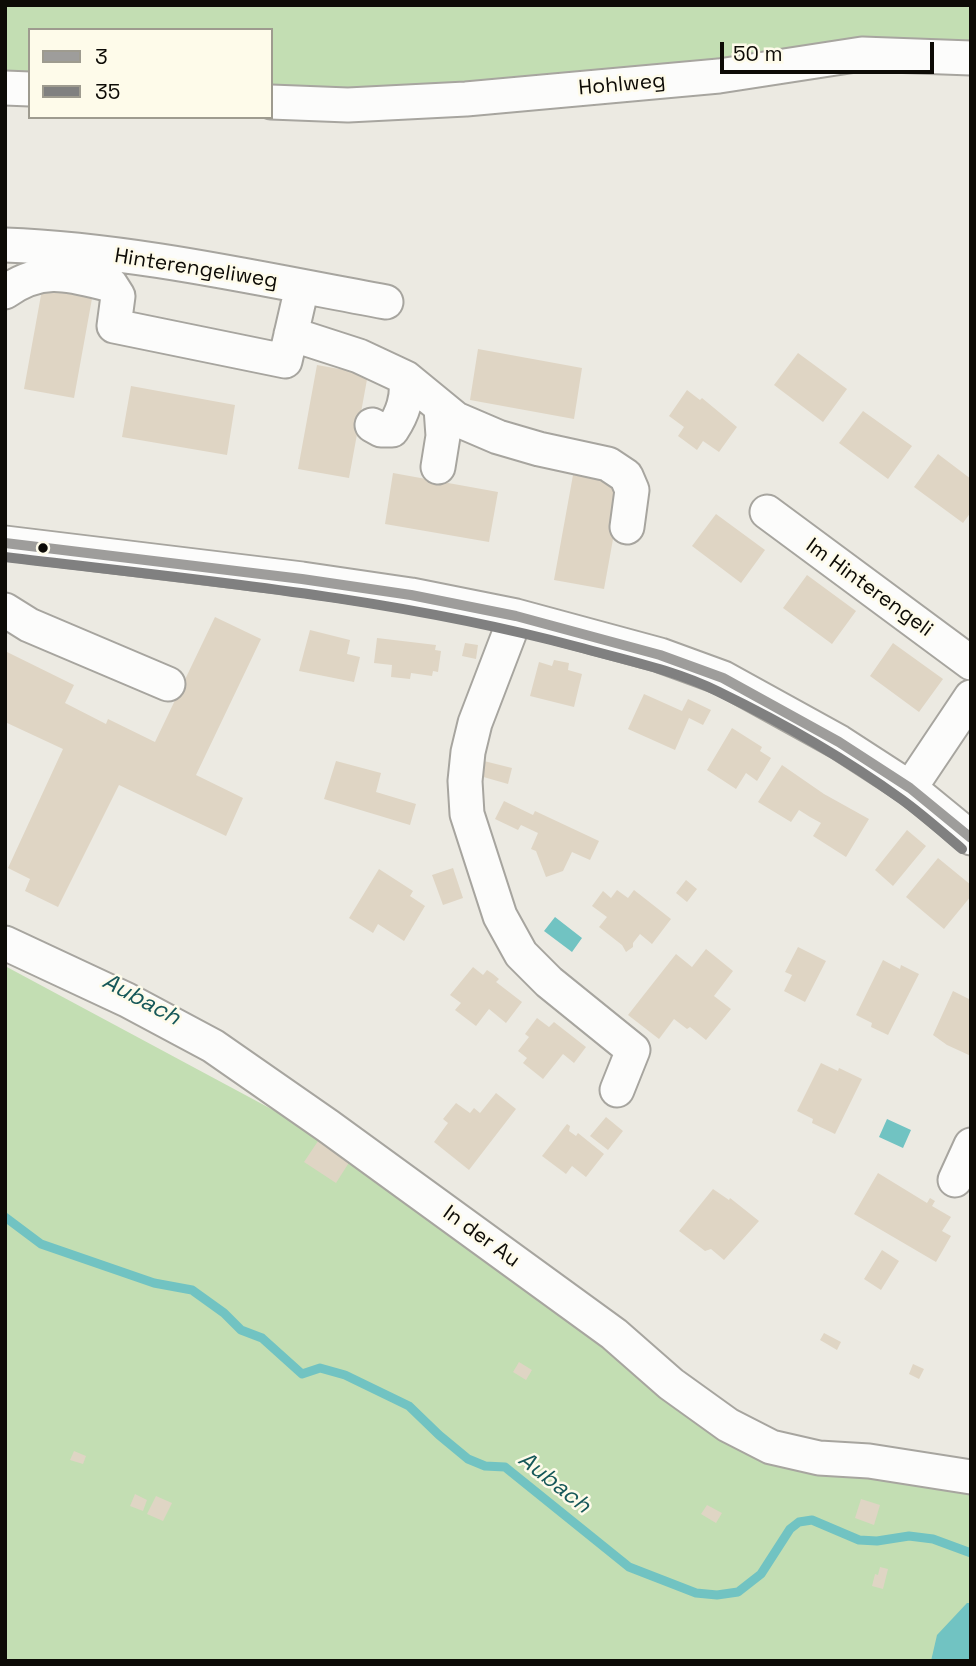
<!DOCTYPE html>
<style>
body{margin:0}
#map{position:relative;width:976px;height:1666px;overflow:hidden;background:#eceae2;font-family:"Space Grotesk",sans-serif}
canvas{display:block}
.frame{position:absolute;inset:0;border:7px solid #0d0b06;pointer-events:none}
.legend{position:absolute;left:28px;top:28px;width:245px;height:91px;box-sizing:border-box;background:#fefbea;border:2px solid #9e9b8f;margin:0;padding:9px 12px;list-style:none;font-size:21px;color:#0d0b06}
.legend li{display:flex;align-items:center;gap:14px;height:35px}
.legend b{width:35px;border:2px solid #9e9b8f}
.scale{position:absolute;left:720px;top:42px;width:214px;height:32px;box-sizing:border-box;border:4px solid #0d0b06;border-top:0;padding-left:9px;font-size:21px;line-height:24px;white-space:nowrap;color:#0d0b06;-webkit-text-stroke:5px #fefbea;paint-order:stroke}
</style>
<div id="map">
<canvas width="976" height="1666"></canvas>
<div class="frame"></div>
<ul class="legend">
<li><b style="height:9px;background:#9e9d9b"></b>3</li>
<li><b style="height:9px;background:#808080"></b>35</li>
</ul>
<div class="scale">50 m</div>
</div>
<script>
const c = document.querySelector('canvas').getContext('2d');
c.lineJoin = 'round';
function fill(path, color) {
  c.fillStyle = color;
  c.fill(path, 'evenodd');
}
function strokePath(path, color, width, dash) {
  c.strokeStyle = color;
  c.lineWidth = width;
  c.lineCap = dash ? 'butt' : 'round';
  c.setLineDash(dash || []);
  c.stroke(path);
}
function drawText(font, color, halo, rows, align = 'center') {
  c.font = font + ' "Space Grotesk",sans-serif';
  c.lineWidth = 5;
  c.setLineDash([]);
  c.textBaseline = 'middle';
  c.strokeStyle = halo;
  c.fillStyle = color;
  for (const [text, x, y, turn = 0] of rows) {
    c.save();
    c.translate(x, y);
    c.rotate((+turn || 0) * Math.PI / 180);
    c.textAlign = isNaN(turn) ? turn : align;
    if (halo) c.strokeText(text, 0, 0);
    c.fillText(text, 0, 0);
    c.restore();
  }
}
fill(new Path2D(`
 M5 5H971V53L271 98V30H30V85L5 83Z
 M5 966 398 1177 771 1447 971 1478V1661H5Z`), '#c3deb3');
fill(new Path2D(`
 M555 917 582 938 572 952 544 931Z
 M887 1119 911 1130 903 1148 879 1137Z
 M967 1603H971V1661H931L937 1635Z`), '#71c3c2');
strokePath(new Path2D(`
 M5 1217 41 1244 154 1283 192 1290 224 1313 241 1330 262 1338 302 1374 320 1368 345 1375 409 1406 439 1435 468 1459 485 1466 505 1467 629 1567 696 1593 717 1595 738 1592 761 1574 790 1529 799 1522 812 1520 859 1540 877 1541 909 1536 933 1539 971 1553`), '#71c3c2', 9);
fill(new Path2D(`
 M43 284 93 293 74 398 24 389Z
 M478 349 582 368 574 419 470 400Z
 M798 353 847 389 823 422 774 385Z
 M317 365 368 374 349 478 298 469Z
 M131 386 235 405 227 455 122 437Z
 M687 390 700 400 702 398 737 427 719 452 703 441 697 450 678 436 684 427 669 416Z
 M863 411 912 446 888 479 839 443Z
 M938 454 971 479V512L963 523 914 487Z
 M393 473 498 492 489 542 385 524Z
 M573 475 623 484 604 589 554 580Z
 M716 514 765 550 741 583 692 546Z
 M807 575 856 611 832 644 783 608Z
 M215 617 261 639 196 775 243 798 226 836 119 785 58 907 25 891 30 879 8 868 63 749 5 722V651L74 685 65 703 106 724 108 719 155 742Z
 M310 630 350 640 347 654 360 657 354 682 299 671Z
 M377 638 436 645 435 650 441 651 438 672 433 671 432 676 411 673 410 679 391 677 392 665 374 663Z
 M465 643 478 645 476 659 462 656Z
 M893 643 943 679 919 712 870 676Z
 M554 660 569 663 568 670 582 674 574 707 530 696 539 662 552 666Z
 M644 694 682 711 688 699 711 710 703 725 689 718 675 750 628 729Z
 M732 728 762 747 760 751 771 758 757 781 746 773 736 789 707 770Z
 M336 761 381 773 376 792 416 804 410 825 324 799Z
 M484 761 512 768 508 784 480 776Z
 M782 765 824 794 869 819 846 857 813 836 821 823 810 817 799 810 791 822 758 802Z
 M504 801 533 815 535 811 599 841 590 860 572 852 563 871 546 877 536 851 531 849 538 833 521 825 518 830 495 819Z
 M907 830 926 846 893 886 875 870Z
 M938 858 971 885V896L944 929 906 897Z
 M453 868 463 898 443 905 432 875Z
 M379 869 413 891 410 896 425 906 404 941 378 924 373 933 349 918Z
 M686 880 697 889 687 902 676 893Z
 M617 890 628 898 634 890 671 919 652 944 640 934 633 943V947L626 952 622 945 599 927 607 917 592 906 603 891 611 898Z
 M798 947 826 961 805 1002 784 991 792 975 785 972Z
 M706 949 733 971 714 996 731 1009 706 1040 690 1027 687 1029 674 1019 659 1039 628 1015 676 954 692 967Z
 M883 960 900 969 901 965 919 974 888 1035 871 1027 872 1023 856 1015Z
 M473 967 483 975 487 970 493 974 499 979 496 982 522 1002 506 1023 489 1009 476 1026 455 1010 461 1003 450 995Z
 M953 991 971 1000V1056L947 1045 933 1035Z
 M537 1018 549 1027 554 1022 586 1047 574 1063 563 1054 543 1079 523 1063 527 1058 518 1051 529 1037 525 1034Z
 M821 1063 838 1071 839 1068 862 1079 835 1134 812 1123 813 1119 797 1111Z
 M496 1093 516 1109 469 1170 434 1142 448 1123 443 1119 456 1103 470 1113 474 1108 480 1113Z
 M606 1117 623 1131 608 1150 590 1136Z
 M567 1124 570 1126 569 1131 576 1136 578 1133 604 1154 586 1177 572 1166 566 1174 542 1156Z
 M318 1141 350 1161 336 1183 304 1162Z
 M878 1173 927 1203 930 1198 935 1201 932 1206 951 1217 942 1231 951 1236 936 1262 854 1214Z
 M713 1189 729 1200 730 1198 759 1221 724 1260 711 1249 705 1251 679 1231Z
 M882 1250 899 1261 881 1290 864 1279Z
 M824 1333 841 1342 837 1350 820 1340Z
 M519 1362 532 1370 526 1380 513 1372Z
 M913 1364 924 1369 919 1379 909 1374Z
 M74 1451 86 1456 83 1464 70 1460Z
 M135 1494 147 1500 143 1511 130 1506Z
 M156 1496 172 1503 163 1521 147 1514Z
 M861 1499 880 1505 874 1525 855 1518Z
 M707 1505 722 1513 716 1523 701 1514Z
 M880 1567 888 1569 883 1589 872 1586 875 1574 878 1575Z`), '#dfd5c4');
const minor = new Path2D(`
 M5 88 30 89
 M271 102 348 105 466 99 719 76 862 54 971 58
 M5 245C133 250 260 279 386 302
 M5 292C43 265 70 275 111 285L118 296 114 326 285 361 302 287
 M291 334 359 356 406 378 456 419 498 437 539 449 608 464 626 476 632 490 627 527
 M372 425 381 430H392C403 413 408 398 406 378
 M438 467 443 436 441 408
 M767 512 971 663
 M5 543 302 579 411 595 516 616 660 655 723 678 839 742 910 788 971 838
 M5 610 29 625 168 684
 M516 616 475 723 468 752 465 781 467 814 500 916 521 954 549 982 633 1050 617 1090
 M910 788 971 697
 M5 943 127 1000 213 1046 328 1126 614 1334 671 1384 728 1425 771 1447 819 1458 869 1461 971 1477
 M955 1180 971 1145`);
strokePath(minor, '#a7a59f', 37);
strokePath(minor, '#fcfcfb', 33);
strokePath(new Path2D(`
 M5 543 302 579 411 595 516 616 660 655 723 678 839 742 910 788 971 838`), '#9e9d9b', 10);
strokePath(new Path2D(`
 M5 557C197 580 391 597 578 647 625 660 675 670 719 692 781 722 844 758 901 799 922 814 942 832 962 849`), '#808080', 10);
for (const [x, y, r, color] of [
 [43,548,6,"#0d0b06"]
]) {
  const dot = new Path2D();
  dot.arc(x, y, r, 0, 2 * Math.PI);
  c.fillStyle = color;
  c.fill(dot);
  strokePath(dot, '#fefbea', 2.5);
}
drawText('21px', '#0d0b06', '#fefbea', [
 ["Hohlweg",622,85,-5],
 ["Hinterengeliweg",196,269,9],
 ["Im Hinterengeli",869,588,36],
 ["In der Au",481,1237,36]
]);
drawText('italic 23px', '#165859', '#fefbea', [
 ["Aubach",141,1000,28],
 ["Aubach",554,1483,38]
]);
</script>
